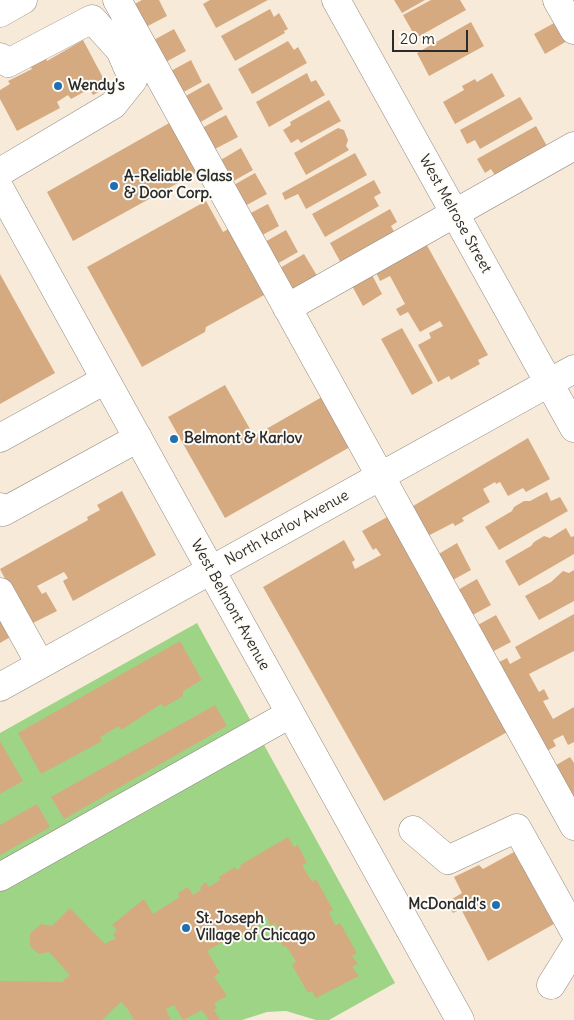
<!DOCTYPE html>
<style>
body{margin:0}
#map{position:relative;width:574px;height:1020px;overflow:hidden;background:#f8ead8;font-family:Delius,sans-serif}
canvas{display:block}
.scale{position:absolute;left:392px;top:30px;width:76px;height:22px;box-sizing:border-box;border:2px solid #2b2b2b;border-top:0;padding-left:6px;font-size:15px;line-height:18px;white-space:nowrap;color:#2b2b2b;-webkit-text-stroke:4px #fdfcf7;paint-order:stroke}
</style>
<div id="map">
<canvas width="574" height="1020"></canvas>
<div class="scale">20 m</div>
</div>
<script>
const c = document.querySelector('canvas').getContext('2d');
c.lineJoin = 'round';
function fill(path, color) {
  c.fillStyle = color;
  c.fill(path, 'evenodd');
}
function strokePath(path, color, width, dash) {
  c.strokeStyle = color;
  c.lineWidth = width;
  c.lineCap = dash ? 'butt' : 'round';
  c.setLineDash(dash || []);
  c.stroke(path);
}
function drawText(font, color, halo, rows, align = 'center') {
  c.font = font + ' Delius,sans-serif';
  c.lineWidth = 4;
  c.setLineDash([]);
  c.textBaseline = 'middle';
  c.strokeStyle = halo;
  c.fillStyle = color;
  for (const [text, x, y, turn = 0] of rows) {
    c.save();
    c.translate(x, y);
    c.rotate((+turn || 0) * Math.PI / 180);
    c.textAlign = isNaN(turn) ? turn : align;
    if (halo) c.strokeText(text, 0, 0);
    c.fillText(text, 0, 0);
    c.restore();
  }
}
fill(new Path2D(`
 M197 623 395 983 329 1020H316L286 1011 267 1012 242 1020H0V733Z`), '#9ed486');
fill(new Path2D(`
 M142 0H159L167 16 144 28 133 5Z
 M210 0H268L216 28 203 4Z
 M394 0H425L402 13Z
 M431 0H460L466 10 416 38 403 15Z
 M270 9 274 17 279 13 288 29 284 31 285 33 235 61 221 36Z
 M471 22 484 46 429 76 417 53Z
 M556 22 567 41 545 54 534 34Z
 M174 29 186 51 164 63 152 41Z
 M83 40 108 87 93 95 89 89 71 99 68 95 57 102 60 108 17 131 0 99V90L10 84 8 81 32 69 29 64 45 55 47 61Z
 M288 41 294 50 298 47 307 63 252 94 238 69Z
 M191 60 202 82 180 94 169 72Z
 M307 73 311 82 316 80 325 95 269 127 256 102Z
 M492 73 505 96 455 124 443 102 464 90 462 86 475 79 477 82Z
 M209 83 223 109 199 123 184 97Z
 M520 97 533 119 480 149 475 140 467 144 460 130Z
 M329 100 341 121 301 143 298 139 291 143 283 130 291 125 290 122Z
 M226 115 238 137 213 150 202 128Z
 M171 122 198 172 73 241 47 192Z
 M536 126 548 148 496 177 491 169 485 173 477 159Z
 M338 128 344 130 348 140 346 146 349 150 306 175 294 153Z
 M241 148 253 170 230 183 219 161Z
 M355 153 367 175 306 209 298 194 285 200 282 193Z
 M255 173 267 194 243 207 232 186Z
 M374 180 381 193 374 197 379 206 325 237 312 214Z
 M206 201 223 232 230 228 266 294 206 327 205 332 142 367 87 267Z
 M268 204 279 226 257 238 245 216Z
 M390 209 397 222 391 226 396 235 342 265 330 243Z
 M286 230 298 252 275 265 263 243Z
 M424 240 488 355 478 360 480 364 451 380 449 376 438 382 418 345 431 338 429 333 443 326 440 321 420 332 408 312 400 316 396 309 405 304 390 276 380 281 374 268Z
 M304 254 319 279 293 294 278 269Z
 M371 273 382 294 363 306 351 284Z
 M0 274 55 373 0 404Z
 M402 328 433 383 412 395 381 339Z
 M225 385 254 436 322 397 350 447 225 518 168 417Z
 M528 438 550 479 526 492 523 488 508 496 500 482 496 484 495 482 483 489 490 502 462 518 464 521 455 526 453 523 424 538 408 509Z
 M122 491 156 555 73 601 63 581 68 578 64 572 37 586 42 594 46 592 57 611 29 625 0 569 88 520 87 517 100 510 97 505Z
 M547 492 551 501 560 497 568 511 499 550 485 527 512 511 514 507 524 501H530Z
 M389 516 509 731 384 801 263 587 344 540 355 560 352 562 355 569 381 555 376 548 373 550 362 531Z
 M566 528 571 537 574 536V554L519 586 505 561 531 546 534 542 544 536 550 538Z
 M457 543 471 570 451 581 437 555Z
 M574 570V601L539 620 525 596 551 582 563 571 569 573Z
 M477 579 491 605 469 617 456 591Z
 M0 614 12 636 0 643Z
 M574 614V651L529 674 539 692 544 689 549 699 543 701 553 719 574 707V742L568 745 563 735 553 740 556 746 543 753 493 665 507 658 510 664 521 658 515 647Z
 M496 615 511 642 490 653 476 626Z
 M180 641 202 680 183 691V696L164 707 161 704 121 730 119 726 100 737 102 741 41 774 18 733Z
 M215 705 227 726 64 819 51 797Z
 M0 741 23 781 0 794Z
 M570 757 574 763V811L551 768Z
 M37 804 50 827 0 855V825Z
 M288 837 294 847 298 845 307 863 302 865 312 882 316 879 333 910 329 912 335 926 340 923 357 953 352 956 358 964 352 967 359 976 316 998 312 991 308 993 292 965 296 961 286 946 283 947 277 936 280 934 275 923 271 926 266 916 259 919 260 926 230 944 228 939 207 951 220 973 214 976 227 996 214 1003 217 1008 214 1010 220 1020H209L202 1010 183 1020 174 1005 166 1009 171 1020H134L127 1008 121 1002 102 1020H0V981L62 982 70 975 49 952 39 954 30 946V934L41 924 52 926 70 908 105 944 116 938 113 935 117 930 112 925 144 899 153 914 180 897 178 893 188 887 193 895 201 890 200 887 206 882 209 887 220 880 219 877 235 867 237 870 241 867 240 865Z
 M514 852 521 865 530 860 540 878 531 883 554 924 488 961 461 909 453 913 447 902 462 893 454 877 479 865 483 869Z`), '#d6aa81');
const minor = new Path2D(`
 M117 0 574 826
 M336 0 574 428
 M557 0 574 30
 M0 13 23 0
 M0 57 8 63 92 19 120 50 133 80 113 105 0 172
 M287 308 574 146
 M0 438 105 380
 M0 507 3 512 138 438
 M0 592 40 664
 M0 687 574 369
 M413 830 448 860 517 828 574 931
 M0 877 290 714
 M551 985 574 948`);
const major = new Path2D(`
 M0 189 460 1020`);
strokePath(minor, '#928a82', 29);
strokePath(major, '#928a82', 29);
strokePath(minor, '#fff', 28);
strokePath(major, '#fff', 28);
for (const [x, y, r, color] of [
 [58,86,5,"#1f6fb2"],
 [114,186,5,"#1f6fb2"],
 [174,439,5,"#1f6fb2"],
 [496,905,5,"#1f6fb2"],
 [186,928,5,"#1f6fb2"]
]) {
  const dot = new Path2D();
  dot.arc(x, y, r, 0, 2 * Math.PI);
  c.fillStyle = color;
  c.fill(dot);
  strokePath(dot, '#fdfcf7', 2);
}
drawText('bold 15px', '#2b2b2b', '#fdfcf7', [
 ["Wendy's",68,86],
 ["A-Reliable Glass",124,177],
 ["& Door Corp.",124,194],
 ["Belmont & Karlov",184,439],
 ["McDonald's",486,905,"right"],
 ["St. Joseph",196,919],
 ["Village of Chicago",196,936]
], 'left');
drawText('15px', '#2b2b2b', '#fdfcf7', [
 ["West Melrose Street",455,214,61],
 ["North Karlov Avenue",287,528,-29],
 ["West Belmont Avenue",230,605,61]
]);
</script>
